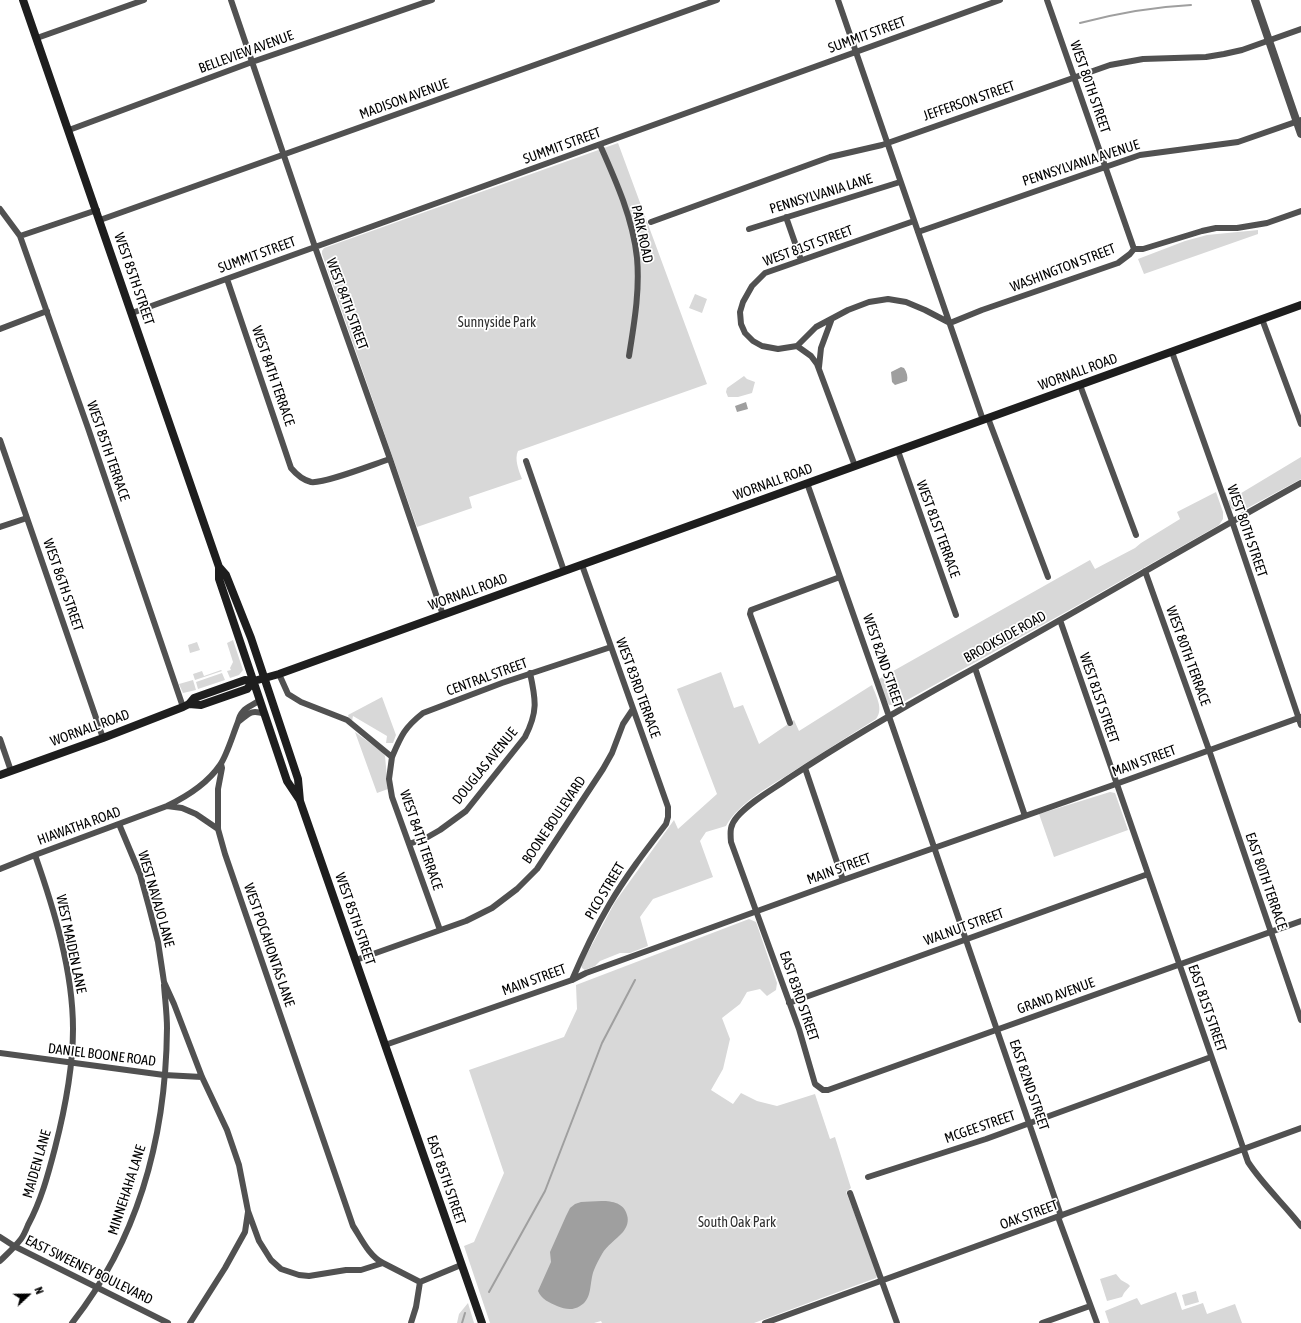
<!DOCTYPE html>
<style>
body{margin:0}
#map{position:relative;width:1301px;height:1323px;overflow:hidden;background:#fff;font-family:"Asap Condensed",sans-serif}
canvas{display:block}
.north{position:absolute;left:8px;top:1275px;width:40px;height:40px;-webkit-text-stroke:3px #fff;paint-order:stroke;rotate:68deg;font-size:11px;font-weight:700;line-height:16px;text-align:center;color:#000}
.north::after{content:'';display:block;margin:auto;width:14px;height:18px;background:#000;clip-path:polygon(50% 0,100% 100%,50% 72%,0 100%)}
</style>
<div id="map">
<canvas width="1301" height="1323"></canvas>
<div class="north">N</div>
</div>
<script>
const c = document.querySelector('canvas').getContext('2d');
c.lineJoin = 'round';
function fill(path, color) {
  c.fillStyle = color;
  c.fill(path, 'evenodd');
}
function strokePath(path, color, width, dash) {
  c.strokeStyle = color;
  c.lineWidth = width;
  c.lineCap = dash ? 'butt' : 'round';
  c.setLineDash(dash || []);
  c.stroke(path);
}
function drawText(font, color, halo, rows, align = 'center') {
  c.font = font + ' "Asap Condensed",sans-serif';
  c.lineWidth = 3.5;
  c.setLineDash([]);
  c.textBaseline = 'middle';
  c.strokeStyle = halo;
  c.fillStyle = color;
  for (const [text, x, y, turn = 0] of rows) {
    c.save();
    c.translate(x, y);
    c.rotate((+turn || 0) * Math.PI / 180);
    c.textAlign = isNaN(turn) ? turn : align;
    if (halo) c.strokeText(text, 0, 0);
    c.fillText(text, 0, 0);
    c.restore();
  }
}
fill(new Path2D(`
 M618 143 707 384 518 451C514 459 519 471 522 479L469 497 472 508 417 527 322 254V251L324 248Z
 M1258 230V234L1144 274 1138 259 1185 241 1207 235Z
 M695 294 707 299 702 313 689 308Z
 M744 376 747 379 755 382 752 393 738 397H728L726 392 727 388Z
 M1301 457V479L1242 511 1237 512 1231 508 1228 501Z
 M1216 492 1223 512V519L1219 525 1073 608 900 704 889 705 886 700 879 679 1090 560 1095 569 1135 548 1141 543 1180 519 1177 512Z
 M233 640 243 670 239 675 230 678 227 671 231 670 230 668 233 662 227 643Z
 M197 642 200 650 190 653 188 645Z
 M221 670 222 671 195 680 193 674 202 671 204 676Z
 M721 672 734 708 743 705 759 744 794 720 799 731 872 685C876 696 884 709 876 719 847 737 818 755 789 774 767 788 739 803 726 826L706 832 700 841 713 877 653 899 640 917 648 946 630 953H620L600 961 595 966 585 970 582 968 581 965 615 902 674 820 678 829 717 794 677 689Z
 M222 673 225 680 198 689 196 682Z
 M193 680 196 690 183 693 179 684Z
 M382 697 396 735 393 743H386L387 736 353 716 352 721H350L348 715Z
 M355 732 382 752 385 756 388 789 377 793Z
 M1110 792 1115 793 1128 830 1054 857 1039 814Z
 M749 919 756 922 777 983 776 990 767 996 760 989 747 992 740 1004 722 1018 730 1039 723 1069 711 1090 733 1104 741 1093 757 1101 777 1106 815 1094 830 1139 835 1137 851 1188 846 1192 878 1274 876 1278 754 1323H602L601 1321 594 1323H490L464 1246 474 1242 504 1173 469 1070 564 1037 577 1009 576 985Z
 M1116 1274 1121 1280 1128 1284 1130 1286 1124 1293 1122 1297 1107 1301 1100 1279Z
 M1196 1291 1199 1302 1185 1306 1182 1295Z
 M1176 1292 1182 1310 1203 1303 1207 1314 1235 1304 1242 1323H1109L1105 1311 1137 1298 1141 1305Z
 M468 1303 474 1323H457L459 1314Z`), '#d8d8d8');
fill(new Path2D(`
 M901 367 904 368C907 372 908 377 907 381L895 385 892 382 891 372Z
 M746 402 748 409 737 412 735 406Z
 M581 1202C596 1202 622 1196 627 1215 629 1221 627 1227 623 1232 616 1240 607 1245 602 1254 599 1259 596 1265 594 1270 589 1282 593 1299 580 1306 572 1311 565 1309 557 1306 550 1303 541 1299 538 1291L551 1262 550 1252 566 1216 570 1208 575 1204Z`), '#9f9f9f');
strokePath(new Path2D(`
 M1080 23C1118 13 1151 7 1191 5
 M489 1292 545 1191 602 1043 635 980
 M462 1323 465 1313`), '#9f9f9f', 2);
strokePath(new Path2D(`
 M231 0 315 247 390 459 443 615
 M838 0 983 420
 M1047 0 1134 249
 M37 38 144 0
 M69 130 252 62 432 0
 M600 145C616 181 633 219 637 258 640 291 634 324 629 356
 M0 209 20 236 88 428 183 707
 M786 217 801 260
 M100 220 717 0
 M914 221 765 273 752 286 743 302 740 312 741 324 745 333 753 341 762 346 778 349 797 346 816 327 848 310 869 302 888 299 906 302 925 310 950 323 982 310 1118 263 1130 254 1134 249H1143L1202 231 1216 228H1237L1267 223 1301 211
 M651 222 830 157 882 145 1110 65 1143 59 1206 57 1224 54 1242 50 1301 29
 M749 229 900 182
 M918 232 1140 155 1238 142 1301 120
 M20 236 97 210
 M227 279 291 468C296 474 303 480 311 482 324 484 374 464 390 459
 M132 313 1000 0
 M1262 319 1301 424
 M0 329 47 311
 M797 346 811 356 817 364 855 466
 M1172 352 1232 521 1301 725
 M819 367 821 348 831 321
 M1080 385 1136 535
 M988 418 1048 577
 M0 440 103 738
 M898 451 956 615
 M526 461 564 571
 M807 483 882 696 1061 1216
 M1301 483C1187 546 1075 613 960 676 902 708 845 741 789 778 772 790 751 801 737 817 730 825 730 831 731 842L799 1029 815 1084 823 1090H828L1301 921
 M0 527 27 518
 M1145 571 1209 750 1301 1020
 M1060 620 1248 1162C1263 1185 1284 1204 1301 1226
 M975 668 1025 816
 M279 674 288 694 301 702 347 720 392 757 389 779 392 797 440 930
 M238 722C249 714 250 709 265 714
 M790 723 750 614 751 610 840 577
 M0 739 11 771
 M392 757C401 736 404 728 423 713L502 683 611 647
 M221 764 222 768 218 789V829L225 854 353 1226C361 1238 369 1256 383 1263
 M805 768 843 880
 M167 806 182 808 196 814 218 829
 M119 824 140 874 149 907 158 942 164 982 174 1004 202 1077 227 1130 239 1165 248 1211 259 1241 271 1260 281 1269 299 1275 309 1276 346 1270H361L383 1263 420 1282 461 1265
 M409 844 426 838 440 830 466 811 525 737C538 712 536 700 530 673
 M0 869 35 855 167 806C188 796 207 784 220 765 227 755 233 734 238 722 241 708 249 708 260 700
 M356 960 466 921 492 908 517 889 537 869 603 769 612 753 623 724 633 709
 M572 980C583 954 595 929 609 905 626 876 646 850 666 824L668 817V807L582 565
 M789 1003 1148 874
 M385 1045 572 980 586 973 843 880 1116 784 1301 717
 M0 1053 164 1075 202 1077
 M868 1177 986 1139 1211 1057
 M850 1193 897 1323
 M1058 1217 1097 1323
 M0 1237 14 1246 168 1323
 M0 1261C7 1254 15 1247 21 1239 24 1235 26 1230 28 1225 41 1201 48 1175 55 1148 65 1109 73 1070 73 1029 73 971 54 909 35 855
 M72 1323C139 1238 166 1135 167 1028 167 1014 165 999 164 985
 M190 1323 225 1268 245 1232 248 1212
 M411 1323 416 1307 420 1282
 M765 1323 1301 1128
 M1042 1323 1090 1306`), '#515151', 6);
strokePath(new Path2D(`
 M1255 0 1301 134`), '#515151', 8);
strokePath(new Path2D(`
 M23 0 219 567 226 575 251 638 298 779 300 801 482 1323
 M219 567V579L287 781 299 799
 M189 704 201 705 247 689 254 681
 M0 775 103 738 183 707 189 704 194 698 245 680 254 681 279 674 1301 305`), '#1e1e1e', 8);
drawText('14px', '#000', '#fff', [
 ["SUMMIT STREET",867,35,-20],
 ["BELLEVIEW AVENUE",246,52,-20],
 ["WEST 80TH STREET",1090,87,71],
 ["MADISON AVENUE",404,99,-20],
 ["JEFFERSON STREET",969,101,-19],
 ["SUMMIT STREET",562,146,-20],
 ["PENNSYLVANIA AVENUE",1081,163,-18],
 ["PENNSYLVANIA LANE",821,194,-17],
 ["PARK ROAD",642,234,78],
 ["WEST 81ST STREET",808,246,-20],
 ["SUMMIT STREET",257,255,-20],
 ["WASHINGTON STREET",1063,268,-21],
 ["WEST 85TH STREET",134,279,71],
 ["WEST 84TH STREET",347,304,70],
 ["WORNALL ROAD",1078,372,-20],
 ["WEST 84TH TERRACE",273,376,71],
 ["WEST 85TH TERRACE",108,451,71],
 ["WORNALL ROAD",773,482,-20],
 ["WEST 81ST TERRACE",938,529,70],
 ["WEST 80TH STREET",1247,531,71],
 ["WEST 86TH STREET",63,585,71],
 ["WORNALL ROAD",468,592,-20],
 ["BROOKSIDE ROAD",1005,637,-29],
 ["WEST 80TH TERRACE",1188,656,70],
 ["WEST 82ND STREET",883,661,71],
 ["CENTRAL STREET",487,677,-20],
 ["WEST 83RD TERRACE",638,688,70],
 ["WEST 81ST STREET",1099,698,71],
 ["WORNALL ROAD",90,728,-20],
 ["MAIN STREET",1144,761,-20],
 ["DOUGLAS AVENUE",485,766,-51],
 ["BOONE BOULEVARD",554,820,-56],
 ["HIAWATHA ROAD",79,826,-20],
 ["WEST 84TH TERRACE",421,840,71],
 ["MAIN STREET",839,869,-20],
 ["EAST 80TH TERRACE",1266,881,71],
 ["PICO STREET",605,891,-59],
 ["WEST NAVAJO LANE",156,899,74],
 ["WEST 85TH STREET",355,919,71],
 ["WALNUT STREET",964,927,-20],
 ["WEST MAIDEN LANE",71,944,78],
 ["WEST POCAHONTAS LANE",269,945,71],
 ["MAIN STREET",534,980,-20],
 ["EAST 83RD STREET",799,996,71],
 ["GRAND AVENUE",1056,996,-20],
 ["EAST 81ST STREET",1207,1008,71],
 ["DANIEL BOONE ROAD",102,1055,7],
 ["EAST 82ND STREET",1029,1085,71],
 ["MCGEE STREET",980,1127,-19],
 ["MAIDEN LANE",37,1164,-74],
 ["EAST 85TH STREET",446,1180,71],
 ["MINNEHAHA LANE",127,1190,-72],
 ["OAK STREET",1029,1215,-20],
 ["EAST SWEENEY BOULEVARD",89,1270,26]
]);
drawText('14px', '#2f2f2f', '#fff', [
 ["Sunnyside Park",497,323],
 ["South Oak Park",737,1223]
]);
</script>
